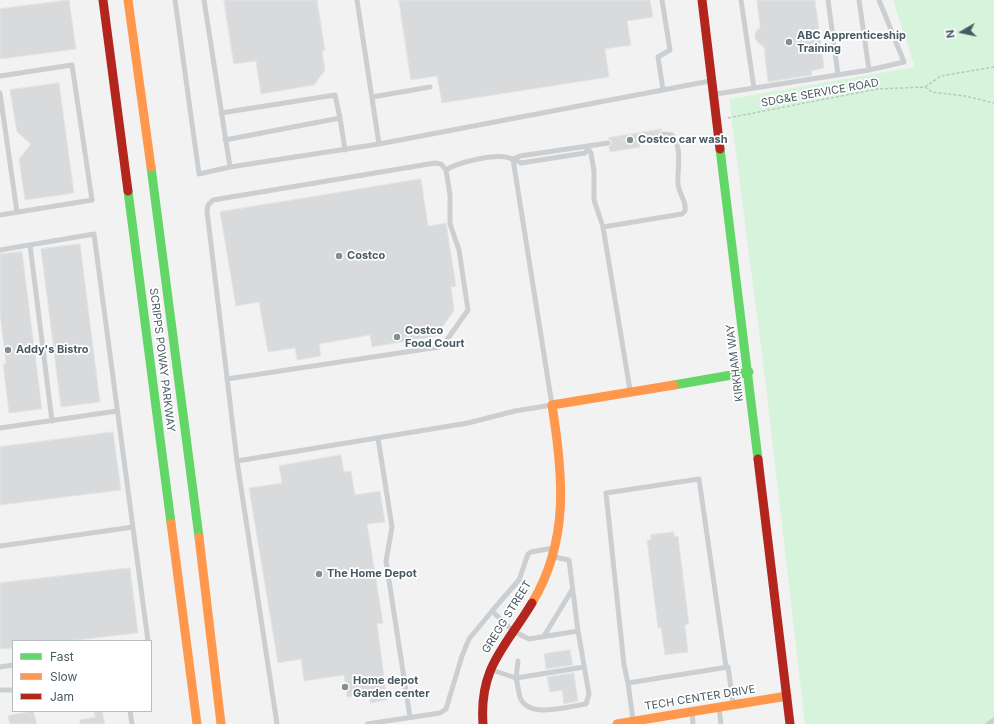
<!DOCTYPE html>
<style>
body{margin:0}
#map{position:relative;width:994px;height:724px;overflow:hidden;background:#f3f2f2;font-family:Inter,sans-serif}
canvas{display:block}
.legend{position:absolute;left:12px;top:640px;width:140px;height:72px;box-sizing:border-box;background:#fff;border:1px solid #b6bdc0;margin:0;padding:5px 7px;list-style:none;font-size:12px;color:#485a61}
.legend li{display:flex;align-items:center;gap:8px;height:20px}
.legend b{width:20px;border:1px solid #b6bdc0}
.north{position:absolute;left:942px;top:12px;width:40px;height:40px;-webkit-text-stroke:3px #fff;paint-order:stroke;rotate:261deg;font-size:11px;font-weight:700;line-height:16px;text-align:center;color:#485a61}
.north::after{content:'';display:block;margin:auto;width:14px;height:18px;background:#485a61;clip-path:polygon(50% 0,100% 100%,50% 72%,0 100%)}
</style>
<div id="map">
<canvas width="994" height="724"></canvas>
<ul class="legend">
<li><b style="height:5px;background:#63d668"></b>Fast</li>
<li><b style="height:5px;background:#ff974d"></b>Slow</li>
<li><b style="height:5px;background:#b3261e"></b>Jam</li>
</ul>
<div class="north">N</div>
</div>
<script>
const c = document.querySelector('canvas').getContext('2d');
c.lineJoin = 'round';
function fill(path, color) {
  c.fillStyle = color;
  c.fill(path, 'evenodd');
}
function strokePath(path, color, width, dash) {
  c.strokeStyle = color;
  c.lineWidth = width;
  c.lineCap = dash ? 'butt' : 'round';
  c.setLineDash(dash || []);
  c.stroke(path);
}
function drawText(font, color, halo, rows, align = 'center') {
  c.font = font + ' Inter,sans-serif';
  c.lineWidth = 3.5;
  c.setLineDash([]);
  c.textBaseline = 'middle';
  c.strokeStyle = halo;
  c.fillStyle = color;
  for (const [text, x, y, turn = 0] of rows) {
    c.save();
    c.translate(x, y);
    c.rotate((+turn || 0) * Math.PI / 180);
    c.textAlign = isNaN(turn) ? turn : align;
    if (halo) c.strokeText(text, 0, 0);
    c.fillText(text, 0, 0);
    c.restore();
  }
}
fill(new Path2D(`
 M893 0H994V724H805L765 378 729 99 915 67Z`), '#d6f3db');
const building = new Path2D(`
 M69 0 76 49 0 59V9Z
 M224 0H317L325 50 322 51 325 70 314 85 261 94 256 61 234 64Z
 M399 0H650L653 17 627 21 631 45 605 49 609 77 442 103 437 76 411 80Z
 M757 0H815L824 68 811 71 812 75 768 82 764 47 758 43 755 38V33L760 27Z
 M59 83 74 193 25 200 19 159 31 144 17 132 10 90Z
 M662 129 659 134 663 138 640 142V147L610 152 609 147 612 142 608 138Z
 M421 179 428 226 446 223 456 286 451 287 454 311 436 336 372 347 370 335 319 344 321 356 297 360 295 348 268 352 259 302 236 306 220 212Z
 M80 244 100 402 61 407 41 249Z
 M22 252 42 409 9 413 3 364H6L0 313V254Z
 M113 432 121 490 0 505V447Z
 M341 455 344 472 351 471 355 495 380 491 385 522 367 524 383 623 377 624 387 700 370 703V697L362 698 361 695 347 697 344 675 304 681 301 659 278 663 249 488 282 483 279 466Z
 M674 532V537L678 536 689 624 685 625 688 652 665 655 661 628H658L647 540H651V535Z
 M130 568 138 633 68 641H13V648L0 649V583Z
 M570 650 573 665 546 669 544 654Z
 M574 673 578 701 564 704 562 690 550 692 547 677Z
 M33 711 37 724H10L8 716Z
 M94 711H102L105 724H80V720L95 717Z`);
fill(building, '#d9dadb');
strokePath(building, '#e4e4e5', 1);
strokePath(new Path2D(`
 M925 87 932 92 965 96 994 103
 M728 118 877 89 925 87 941 76 994 67`), '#b9c8c1', 1.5, [3, 2]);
strokePath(new Path2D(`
 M175 0 199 174 230 167 379 144
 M204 0 230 167
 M357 0 379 144 710 81
 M662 0 670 50 658 57 663 90
 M741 0 754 88
 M828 0 838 75
 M869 70 904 62 879 0
 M0 76 72 65 92 200 0 215
 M0 93 17 212
 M716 94 869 70 859 0
 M372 97 430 87
 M221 113 335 95 340 118
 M225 140 340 118 345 150
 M588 149 591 153 594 171V200L603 227 630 390
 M513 159 520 156 608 143
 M446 170C458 162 491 155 506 157 511 158 516 160 521 163L585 153 590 146
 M603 227 682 214 685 211C687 202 679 194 678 184 677 169 683 148 672 135L663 134
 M30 245 52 421
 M0 250 94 234 148 641
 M227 379 439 347 444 344 468 310 459 250 450 224V195L446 170 441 164 435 163 213 200 208 205 207 211 237 461 468 423 515 411 552 405 513 159
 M0 428 117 411
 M378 438 392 527 386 561 410 717
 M237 461 277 724
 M0 546 133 527
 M492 611 519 580 528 554 531 552 553 548
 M578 631 589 694 586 704C568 706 528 720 520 697 518 691 518 684 516 678L584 667
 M544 636 572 590
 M0 667 13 665
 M492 670 516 678 518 661
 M628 683 624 665 606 493 699 479 726 667
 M0 690H13
 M719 708 721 724
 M130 711 132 724
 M692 712 693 724
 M633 720 628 683 728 667 733 703
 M367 724 440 713 446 709 462 656 469 639 492 611 513 631 529 639 578 631 569 560 554 557
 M988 724 994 720`), '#cbcfd2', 5);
strokePath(new Path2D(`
 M720 149 758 459
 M151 167 199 537
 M128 191 171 523
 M674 385 749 372`), '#63d668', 9);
strokePath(new Path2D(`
 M128 0 151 167
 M171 523 197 724
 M199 537 221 724
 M532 603C570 540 563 474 552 405L674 385
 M617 724 787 696`), '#ff974d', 9);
strokePath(new Path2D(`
 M103 0 128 191
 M702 0 720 149
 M758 459 790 724
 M483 724C479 667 505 648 532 603`), '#b3261e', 9);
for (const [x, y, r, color] of [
 [789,42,4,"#848f94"],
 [630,140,4,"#848f94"],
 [339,256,4,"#848f94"],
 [397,337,4,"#848f94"],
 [8,350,4,"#848f94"],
 [319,574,4,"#848f94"],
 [345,687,4,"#848f94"]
]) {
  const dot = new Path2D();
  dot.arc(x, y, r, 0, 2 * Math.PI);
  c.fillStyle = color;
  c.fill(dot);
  strokePath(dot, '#fff', 1.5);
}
drawText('bold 11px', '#485a61', '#fff', [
 ["ABC Apprenticeship",797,36],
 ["Training",797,49],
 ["Costco car wash",638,140],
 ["Costco",347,256],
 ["Costco",405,331],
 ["Food Court",405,344],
 ["Addy's Bistro",16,350],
 ["The Home Depot",327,574],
 ["Home depot",353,681],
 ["Garden center",353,694]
], 'left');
drawText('11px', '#485a61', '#fff', [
 ["SDG&E SERVICE ROAD",820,93,-10],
 ["SCRIPPS POWAY PARKWAY",162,360,83],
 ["KIRKHAM WAY",735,363,-97],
 ["GREGG STREET",507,617,-58],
 ["TECH CENTER DRIVE",700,698,-9]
]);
</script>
